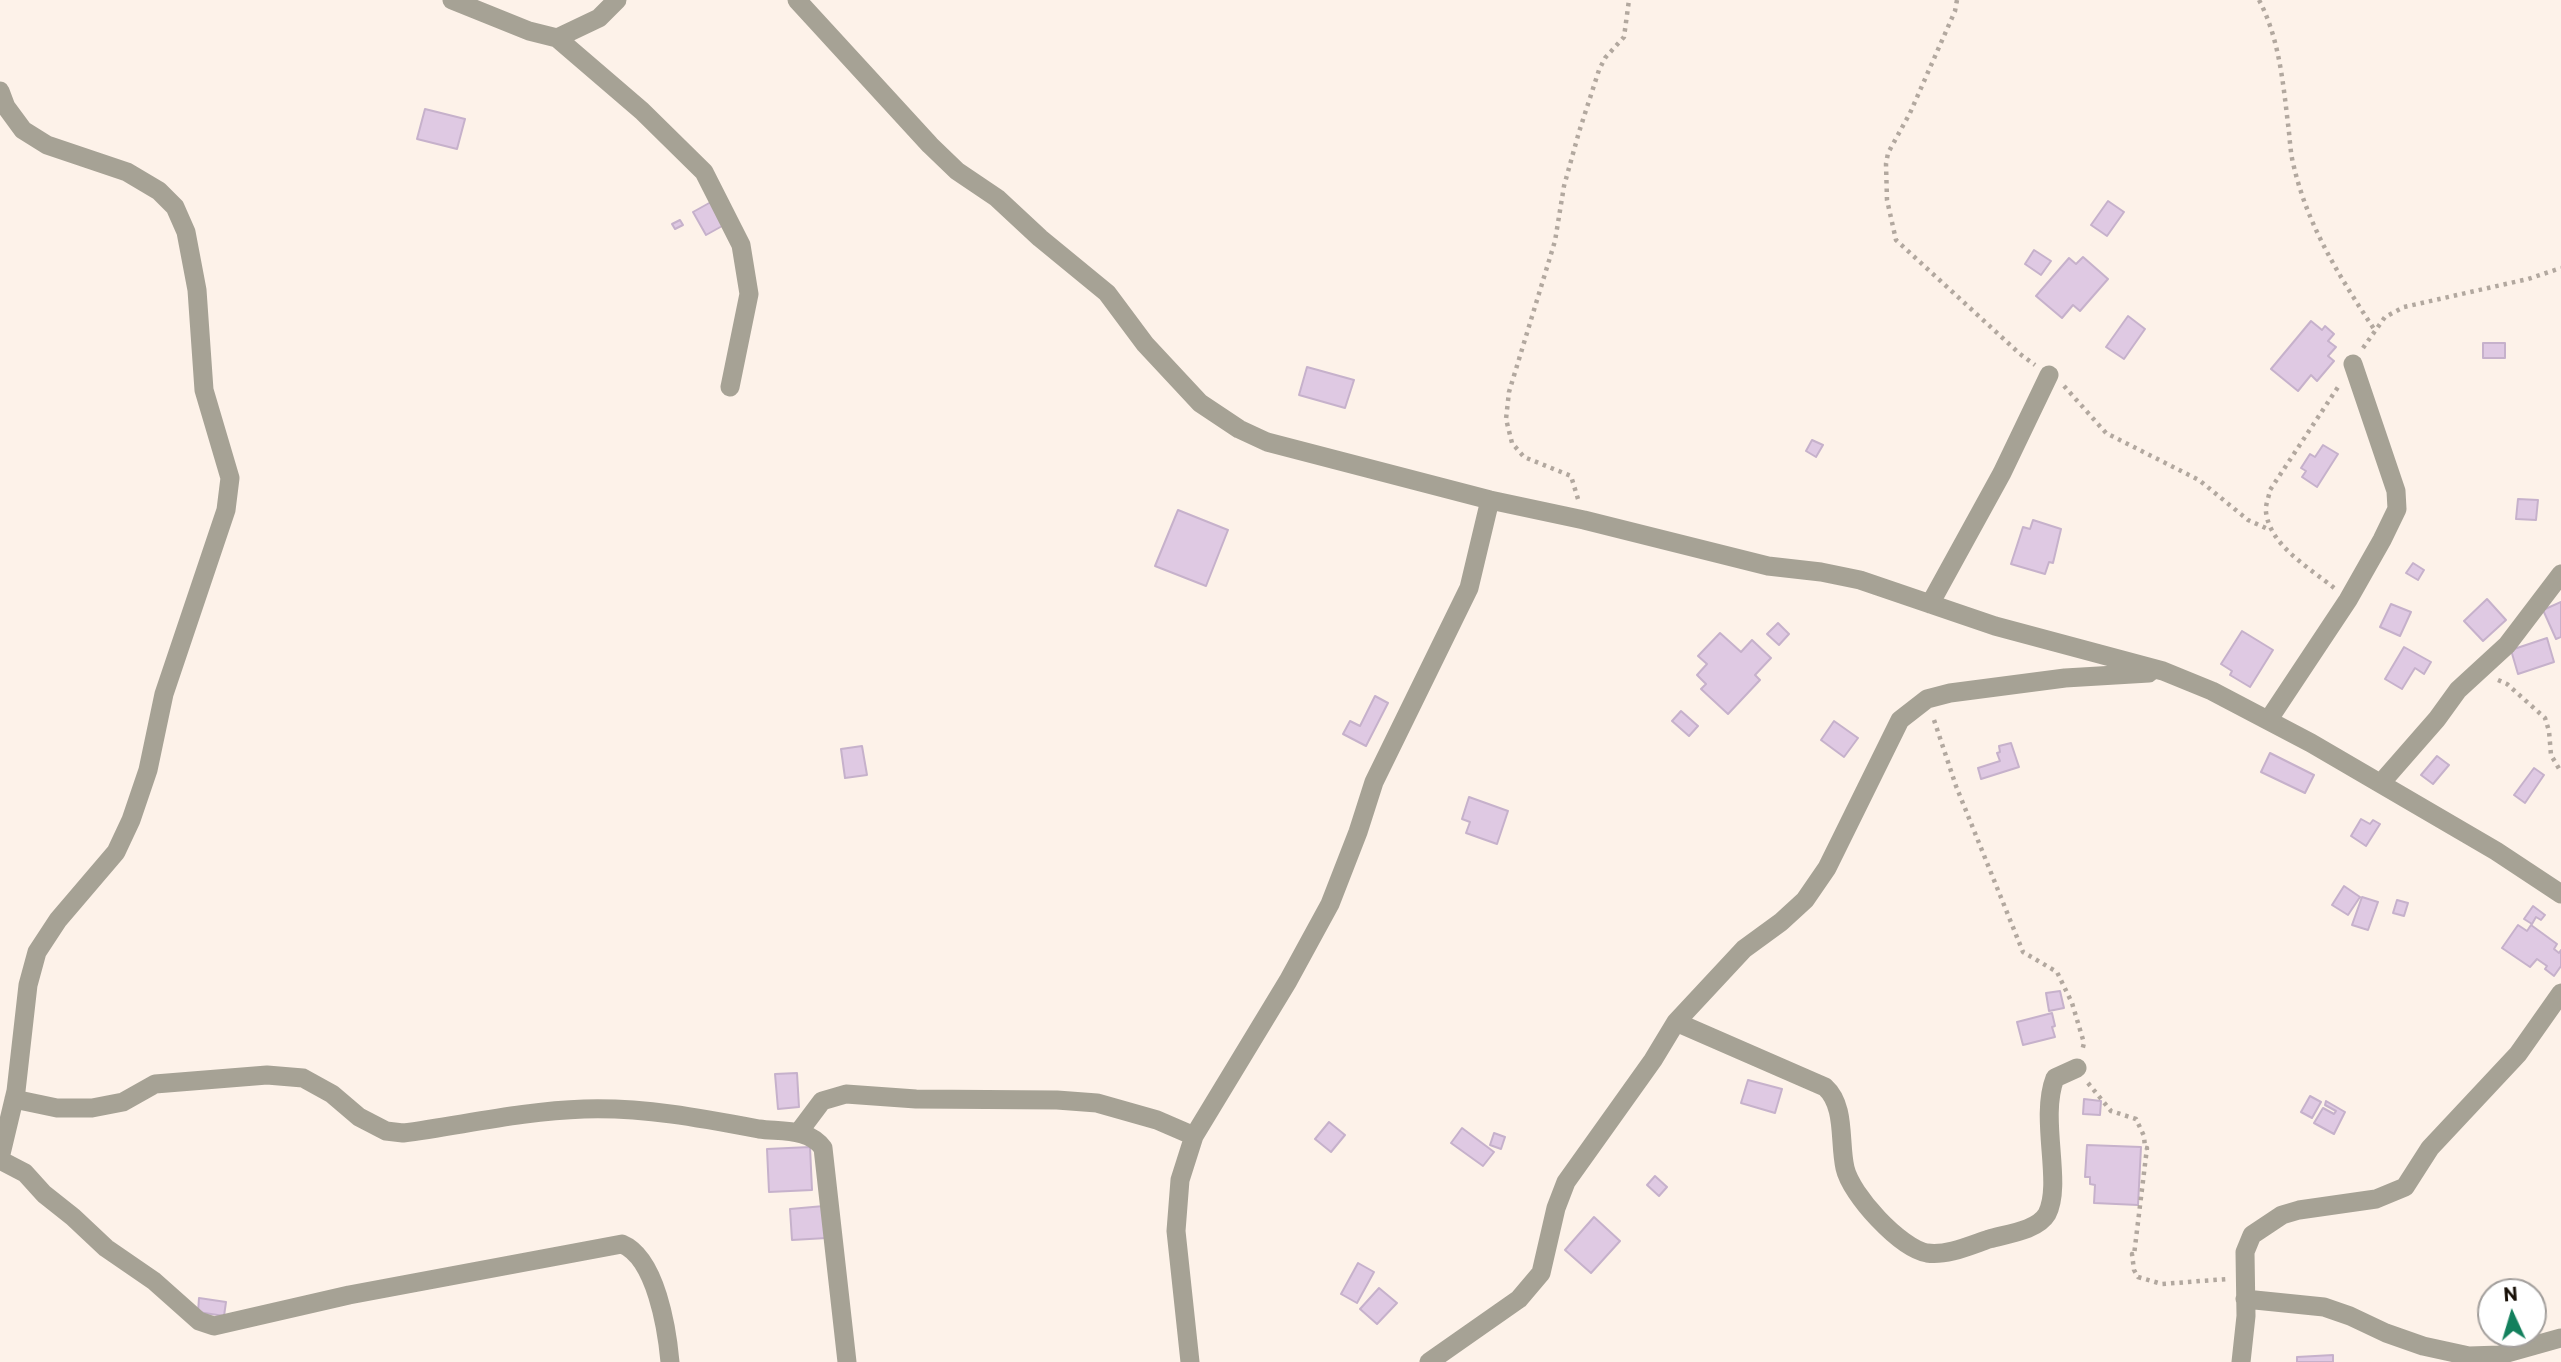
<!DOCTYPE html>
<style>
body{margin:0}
#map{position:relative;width:2561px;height:1362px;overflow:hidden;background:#fdf2e9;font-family:Commissioner,sans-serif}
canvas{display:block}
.north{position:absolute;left:2477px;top:1278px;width:70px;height:70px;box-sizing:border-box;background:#fff;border:2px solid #a39f9c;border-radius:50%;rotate:356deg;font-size:19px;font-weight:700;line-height:28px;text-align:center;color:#181007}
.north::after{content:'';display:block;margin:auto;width:24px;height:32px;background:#13805d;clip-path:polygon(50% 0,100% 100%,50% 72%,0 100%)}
</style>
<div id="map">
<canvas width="2561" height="1362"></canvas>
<div class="north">N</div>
</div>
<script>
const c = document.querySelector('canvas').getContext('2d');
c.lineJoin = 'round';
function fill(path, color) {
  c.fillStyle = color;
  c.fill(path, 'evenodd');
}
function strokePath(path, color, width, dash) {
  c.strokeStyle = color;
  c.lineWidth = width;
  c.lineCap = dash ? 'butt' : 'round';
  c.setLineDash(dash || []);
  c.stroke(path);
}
const building = new Path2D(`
 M425 109 465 119 457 149 417 139Z
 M2108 201 2124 212 2107 236 2091 225Z
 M711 202 724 225 706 235 693 212Z
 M680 220 683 225 675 229 672 224Z
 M2034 250 2051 261 2041 275 2025 264Z
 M2083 257 2108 279 2080 311 2073 305 2062 318 2036 296 2069 258 2076 264Z
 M2128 316 2145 329 2124 359 2106 347Z
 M2311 321 2322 330 2325 326 2334 334 2328 341 2336 347 2328 356 2334 361 2317 381 2311 375 2298 391 2271 369Z
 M2483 343H2505V358H2483Z
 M1307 367 1354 380 1345 408 1299 395Z
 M1812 440 1823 445 1816 457 1806 451Z
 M2323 445 2338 454 2317 487 2302 477 2306 471 2301 468 2310 454 2315 457Z
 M2518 499 2538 500 2536 520 2516 519Z
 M1178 510 1228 530 1206 586 1155 566Z
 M2033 520 2061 529 2053 563 2049 562 2045 574 2011 564 2023 527 2030 529Z
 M2413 563 2424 570 2418 580 2406 573Z
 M2487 599 2506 620 2483 641 2464 621Z
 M2561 602V637L2556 639 2543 610Z
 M2391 604 2411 612 2400 636 2380 627Z
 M1778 623 1789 634 1779 645 1767 634Z
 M2242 631 2273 650 2250 687 2230 675 2232 671 2221 664Z
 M1720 633 1741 652 1752 640 1771 658 1755 675 1760 680 1728 714 1701 689 1706 684 1697 675 1707 664 1698 656Z
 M2547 638 2554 662 2518 674 2511 650Z
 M2404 647 2431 662 2424 674 2415 668 2402 689 2385 679Z
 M1375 696 1388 703 1366 746 1343 734 1350 721 1360 726Z
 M1681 711 1698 726 1689 736 1672 721Z
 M1834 721 1858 738 1844 757 1821 740Z
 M2011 743 2019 767 1981 779 1978 768 2000 761 1997 753 2000 752 1999 746Z
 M862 746 867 775 845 778 841 749Z
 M2270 753 2314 775 2305 793 2261 772Z
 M2437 756 2449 765 2433 784 2421 775Z
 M2534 768 2544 775 2525 803 2514 795Z
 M1469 797 1508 811 1497 844 1466 833 1470 822 1462 819Z
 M2361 819 2370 824 2373 820 2380 824 2366 846 2351 836Z
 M2344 886 2360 897 2348 915 2332 905Z
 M2362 897 2378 902 2368 930 2352 925Z
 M2397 900 2408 903 2404 916 2393 913Z
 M2533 906 2545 915 2541 920 2536 917 2532 924 2524 919Z
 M2518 925 2527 931 2531 925 2557 944 2554 949 2559 953 2561 950V966L2554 976 2545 969 2547 966 2537 959 2530 967 2502 948Z
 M2060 991 2064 1008 2049 1011 2046 993Z
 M2052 1013 2055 1026 2052 1027 2055 1037 2023 1045 2017 1022Z
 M797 1073 799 1107 778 1109 775 1074Z
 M1748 1080 1782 1089 1775 1113 1741 1103Z
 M2310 1096 2321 1102 2312 1118 2301 1112Z
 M2084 1099 2101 1101 2100 1115 2083 1114Z
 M2326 1101 2345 1112 2334 1134 2314 1123 2323 1108 2334 1114 2336 1111 2325 1105Z
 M1329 1122 1345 1135 1331 1152 1315 1139Z
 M1462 1128 1494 1152 1483 1166 1451 1143Z
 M1494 1133 1505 1137 1501 1149 1490 1145Z
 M2087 1145 2141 1147 2138 1205 2094 1203 2095 1185 2090 1184V1177H2085Z
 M810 1147 812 1190 769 1192 767 1149Z
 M1655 1176 1667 1187 1659 1196 1647 1185Z
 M824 1206 827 1238 792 1240 790 1209Z
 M1594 1217 1620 1241 1591 1273 1565 1250Z
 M1358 1263 1374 1272 1357 1303 1341 1294Z
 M1379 1288 1397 1303 1377 1324 1360 1309Z
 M199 1298 226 1302 224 1316 198 1312Z
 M2333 1355V1362H2297V1357Z`);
fill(building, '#dfc9e3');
strokePath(building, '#c6b1cb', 2);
strokePath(new Path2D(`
 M1957 0 1955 11 1910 113 1888 153 1886 164 1887 200 1896 240 2020 354 2035 365
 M2259 0C2279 38 2283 82 2288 124 2290 138 2290 153 2294 167 2308 227 2341 279 2374 329
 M2363 348 2385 317 2404 307 2528 279 2561 268
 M2064 386 2106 433 2199 480 2248 520 2270 530
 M1578 499 1571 476 1524 457 1512 443 1506 419 1509 392 1555 241 1564 186 1579 132 1599 70 1605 58 1624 37 1629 0
 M2334 588C2310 568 2270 546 2266 512 2265 505 2269 497 2270 490L2340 384
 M2498 680 2507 684 2545 718 2549 731 2551 755 2561 772
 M1934 720 1956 786 2023 952 2057 972 2072 1003 2084 1043 2082 1051
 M2088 1083 2111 1111 2136 1119 2144 1136 2145 1148H2147L2134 1255 2132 1254 2134 1270 2138 1277 2162 1284 2227 1279`), '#b2a89f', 4.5, [3.5, 5]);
strokePath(new Path2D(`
 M452 0 529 31 557 38 599 18 617 0
 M797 0 930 145 957 171 997 198 1040 238 1107 293 1145 344 1200 403 1239 429 1267 442 1490 500 1584 520 1768 566 1821 572 1860 580 1995 626 2163 671 2212 691 2311 743 2496 851 2561 894
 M557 38 642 111 704 172 741 245 749 294 730 387
 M0 91 6 107 23 130 47 145 127 172 159 191 175 207 186 232 197 290 204 390 230 478 226 510 164 694 148 770 131 820 116 852 58 920 37 952 28 985 16 1091 0 1158
 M1930 604 2002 473 2049 375
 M2269 719 2348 600 2382 540 2397 509 2396 491 2353 364
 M2381 783 2437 719 2458 690 2507 645 2561 574
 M1676 1022 1825 1087C1846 1106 1839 1142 1845 1168 1851 1195 1900 1248 1927 1253 1947 1256 1971 1245 1989 1239 2006 1234 2037 1231 2047 1214 2063 1183 2039 1119 2055 1078L2077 1068
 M14 1099 57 1108H92L123 1102 155 1084 267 1075 303 1078 332 1094 359 1117 386 1131 403 1133C463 1125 523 1111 584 1109 643 1107 701 1118 759 1129 780 1132 809 1128 823 1148L847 1362
 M798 1133 822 1101 846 1094 916 1099 1057 1100 1097 1103 1157 1120 1194 1136
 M0 1160 25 1173 44 1194 73 1217 106 1248 154 1281 199 1321 214 1326 349 1295 622 1244C656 1258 667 1329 670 1362
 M2245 1299 2324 1307 2350 1316 2386 1333 2423 1346 2469 1356 2500 1355 2561 1338
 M1190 1362 1176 1231 1180 1180 1194 1136 1288 981 1330 904 1358 832 1374 782 1469 588 1490 500
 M1429 1362 1519 1299 1541 1273 1556 1208 1566 1182 1653 1060 1676 1022 1744 949 1781 922 1805 900 1827 868 1900 720 1927 699 1950 693 2065 678 2149 673
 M2241 1362 2246 1316 2245 1252 2252 1235 2282 1215 2299 1210 2376 1199 2405 1187 2430 1148 2518 1054 2561 993`), '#a6a295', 19);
</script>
